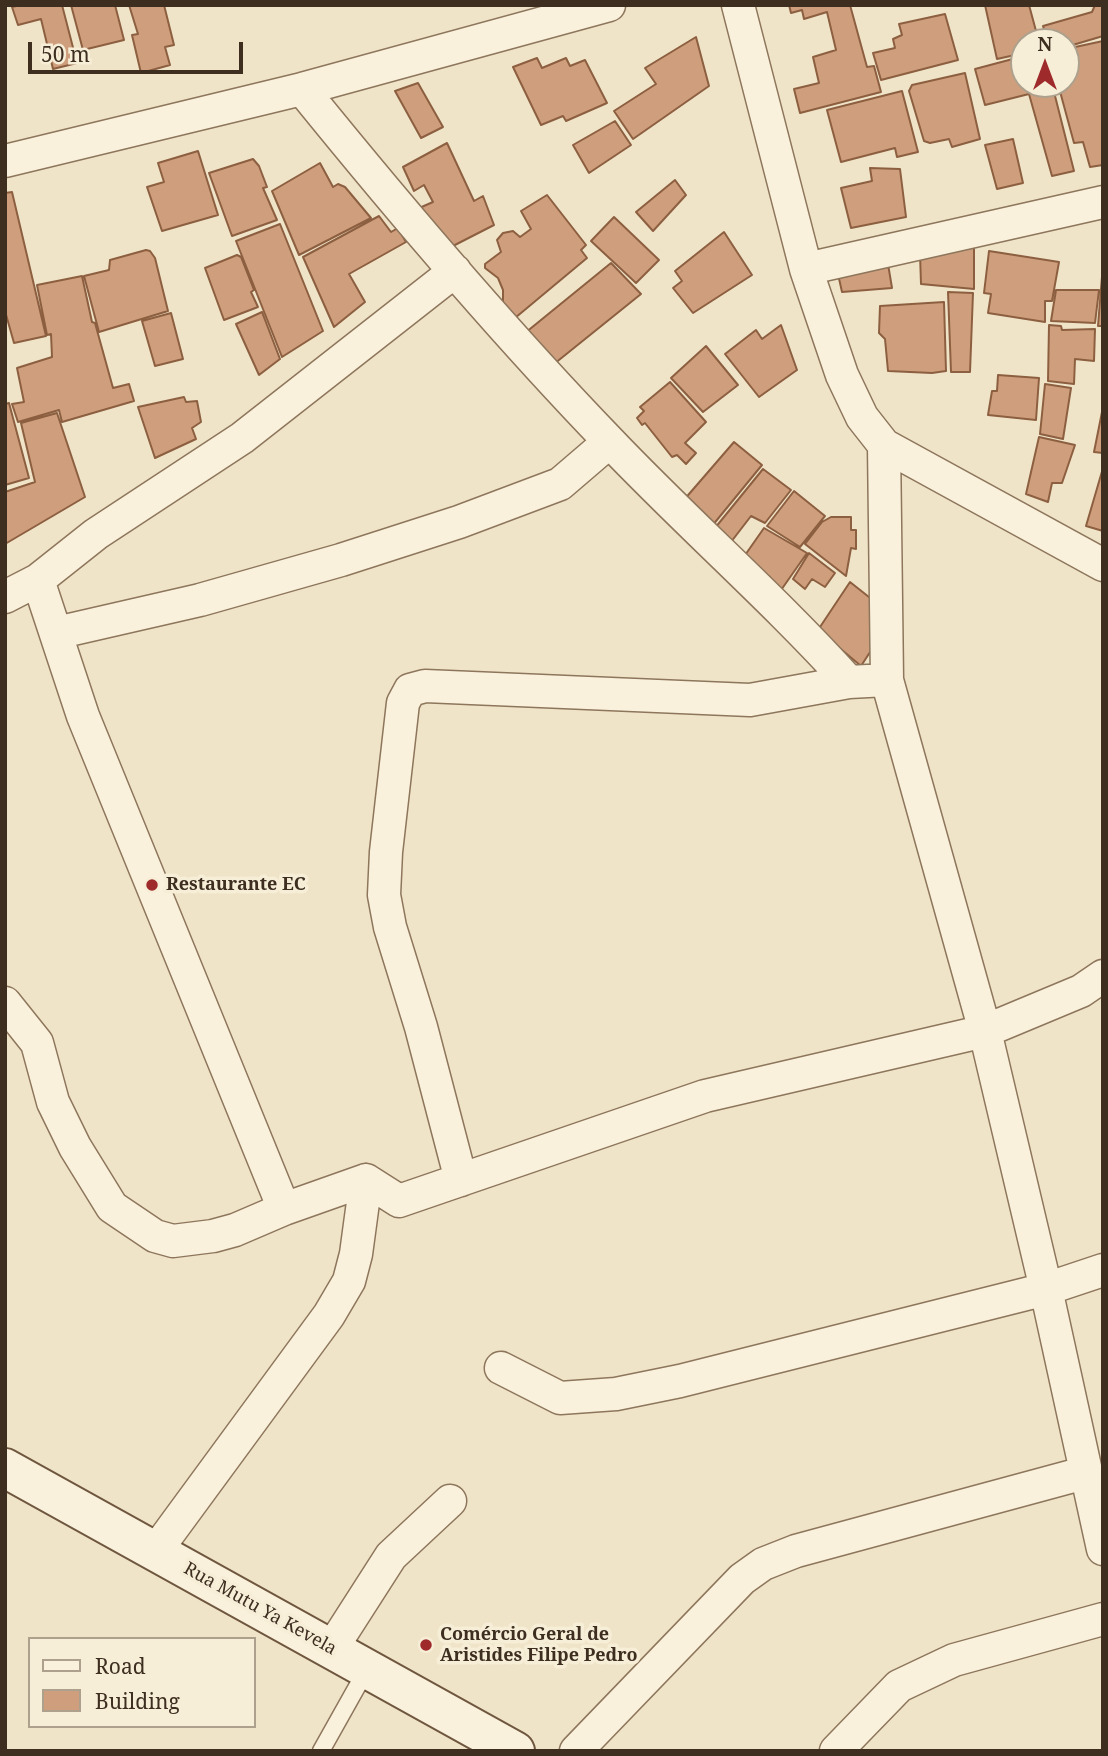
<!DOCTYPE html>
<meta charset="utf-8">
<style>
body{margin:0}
#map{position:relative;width:1108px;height:1756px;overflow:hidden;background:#f0e4c8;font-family:"Noto Serif",serif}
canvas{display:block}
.frame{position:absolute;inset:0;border:7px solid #3d2e20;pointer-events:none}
.legend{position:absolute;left:28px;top:1637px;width:228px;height:91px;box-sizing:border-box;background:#f7eed8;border:2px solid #ada18e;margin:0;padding:9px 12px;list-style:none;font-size:21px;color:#3d2e20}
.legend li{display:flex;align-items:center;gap:14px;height:35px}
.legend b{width:35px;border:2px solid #ada18e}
.north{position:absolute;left:1010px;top:28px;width:70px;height:70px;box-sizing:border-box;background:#f7eed8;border:2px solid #ada18e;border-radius:50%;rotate:0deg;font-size:19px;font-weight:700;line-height:28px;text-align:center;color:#3d2e20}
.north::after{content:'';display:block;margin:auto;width:24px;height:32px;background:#9e2a2b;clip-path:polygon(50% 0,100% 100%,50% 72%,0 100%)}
.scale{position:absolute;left:28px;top:42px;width:215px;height:32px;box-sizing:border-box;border:4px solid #3d2e20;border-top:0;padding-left:9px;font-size:21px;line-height:24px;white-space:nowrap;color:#3d2e20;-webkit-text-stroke:5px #f7eed8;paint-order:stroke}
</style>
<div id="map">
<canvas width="1108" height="1756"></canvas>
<div class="frame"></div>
<ul class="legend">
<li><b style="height:9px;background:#faf1dc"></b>Road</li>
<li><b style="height:19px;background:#cf9f7d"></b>Building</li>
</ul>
<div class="north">N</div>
<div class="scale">50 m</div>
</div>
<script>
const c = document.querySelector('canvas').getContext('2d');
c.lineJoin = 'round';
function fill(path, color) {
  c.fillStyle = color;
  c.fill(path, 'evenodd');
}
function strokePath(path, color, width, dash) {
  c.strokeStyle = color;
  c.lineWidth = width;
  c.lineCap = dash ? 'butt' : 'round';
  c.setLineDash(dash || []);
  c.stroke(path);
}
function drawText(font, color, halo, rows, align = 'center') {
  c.font = font + ' "Noto Serif",serif';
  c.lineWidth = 7;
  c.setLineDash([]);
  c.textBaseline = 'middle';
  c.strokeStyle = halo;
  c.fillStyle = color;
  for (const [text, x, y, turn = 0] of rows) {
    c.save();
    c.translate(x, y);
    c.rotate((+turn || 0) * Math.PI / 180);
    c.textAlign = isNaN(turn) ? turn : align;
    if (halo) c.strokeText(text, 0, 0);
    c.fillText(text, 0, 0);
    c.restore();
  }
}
const building = new Path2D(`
 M21 5H62L77 63 53 69 41 19 18 25 12 7Z
 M71 5H115L124 40 83 50Z
 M129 5H164L174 45 165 47 170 65 141 73 132 35 138 34Z
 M789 5H850L867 67 874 66 881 92 800 113 794 89 819 83 813 57 836 50 827 12 804 19 802 10 791 13Z
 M985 5H1029L1039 42H1024V53L997 59Z
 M1095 5H1103V36L1066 47V42H1048L1043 26 1092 12Z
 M945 14 958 60 881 80 873 53 895 48 893 39 902 35 899 24Z
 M696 37 709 86 633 139 614 111 656 84 645 68Z
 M1103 41V165L1090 167 1083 142 1074 143 1058 84H1066V49Z
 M1024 56V84H1052L1074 171 1052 176 1029 94 985 105 975 69Z
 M537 58 542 68 566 58 570 66 585 60 607 103 566 121 563 116 541 125 513 67Z
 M965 73 980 139 952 147 949 139 930 143 924 141 909 91 912 85Z
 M418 83 443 127 421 138 395 91Z
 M902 91 918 152 897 157 895 148 841 162 827 110Z
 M615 121 631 145 589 173 573 145Z
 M1013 139 1023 183 997 189 985 145Z
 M447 143 474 201 483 196 494 225 449 248 417 209 433 202 424 185 414 191 403 167Z
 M198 151 218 215 162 231 147 187 164 182 158 163Z
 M253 159 259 166 267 187 263 188 277 220 232 236 209 173Z
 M320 163 333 187 338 184 345 187 371 218 299 255 272 191Z
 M870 168 900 169 906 217 851 228 841 188 872 181Z
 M675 180 686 195 653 231 636 212Z
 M12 192 46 336 14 343 5 311V193Z
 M547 195 586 245 581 250 587 258 515 318 503 306V290L498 278 485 268V264L501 252 497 240 503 233 513 231 520 237 531 229 521 211Z
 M379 216 391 232 398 228 406 242 349 274 365 302 334 327 303 257Z
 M614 217 659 260 636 283 591 241Z
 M280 224 323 331 282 357 236 241Z
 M724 232 752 275 693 313 673 288 682 281 675 271Z
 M974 246V289L921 284 920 254Z
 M146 250 150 251 155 258 168 311 99 332 84 276 109 270 110 260Z
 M989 251 1059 262 1052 301H1045V322L988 313 991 294 984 293Z
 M237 255 241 257 254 290 251 292 258 307 224 320 205 268Z
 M611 263 641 294 554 364 525 333Z
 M888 264 892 288 842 292 838 274Z
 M1103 264V326H1098Z
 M82 276 92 322 95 323 113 388 129 384 134 401 62 422 59 410 18 422 12 404 24 402 17 368 52 357 51 334 47 335 37 285Z
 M1056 290H1099L1095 323 1051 321Z
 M948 292 973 293 970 372H951Z
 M944 302 946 371 932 373 888 371 885 339 879 333 880 306Z
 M262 312 280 359 259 375 236 324Z
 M171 313 183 359 155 366 142 321Z
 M781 325 797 370 759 397 725 354 756 330 762 339Z
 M1049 325 1061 326 1062 330 1095 329 1094 361 1075 359 1074 384 1048 381Z
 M706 346 738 385 703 412 671 378Z
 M998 375 1039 378 1036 420 988 415 992 391H997Z
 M670 382 706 422 685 443 696 453 686 464 677 455 672 457 645 423 642 425 637 418 644 411 640 407Z
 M1045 384 1071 388 1063 439 1040 434Z
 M184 397 186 402 197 401 201 422 192 428 196 439 155 458 138 407Z
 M9 403 29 478 5 485V404Z
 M1103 407V453L1094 452Z
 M57 413 85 497 5 544V492L35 482 21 423Z
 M1039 437 1075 445 1062 483H1052L1048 502 1026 494Z
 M734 442 762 465 712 526 683 501Z
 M1103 468V531L1086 526Z
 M763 469 791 490 765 523 751 516 731 542 715 528Z
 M794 491 825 516 800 547 767 526Z
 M831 517H851V530H856V549L851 548 846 576 805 544 822 522Z
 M764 528 807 553 779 593 766 582 770 577 743 558Z
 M809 553 835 573 825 587 812 579 805 589 793 579Z
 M850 582 874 601V646L861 666 818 630Z`);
fill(building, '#cf9f7d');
strokePath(building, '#8d5f41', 2);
const lane = new Path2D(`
 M321 1751 367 1669`);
const street = new Path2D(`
 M738 5 806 269 842 375 862 417 884 445 887 680 985 1031 1046 1289 1103 1549
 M302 89C400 210 501 329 609 441 687 523 773 598 849 682
 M5 161 302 89 609 5
 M806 269 1103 202
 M884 445 1103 565
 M38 580 83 716 284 1209
 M5 597 38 580 96 534 242 438 455 271
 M56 633 200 600 341 560 459 522 560 484 609 442
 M5 1003 37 1043 53 1102 75 1147 112 1207 155 1236 173 1241 213 1236 235 1230 284 1209 366 1180 399 1201 705 1096 985 1031 1081 991 1103 976
 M461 1180 421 1027 390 927 384 895 386 852 403 703 410 690 425 686 750 700 849 682 887 680
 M501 1368 560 1398 616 1394 680 1381 1046 1289 1103 1270
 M155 1552 329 1315 349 1281 356 1254 366 1180
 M332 1648 391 1556 450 1501
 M576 1751 742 1579 763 1564 796 1551 1084 1473
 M836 1751 899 1686 954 1660 1103 1619`);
const secondary = new Path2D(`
 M5 1468 515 1751`);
strokePath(lane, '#8d765c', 19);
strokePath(street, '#8d765c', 35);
strokePath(secondary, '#6f573f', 42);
strokePath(lane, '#faf1dc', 16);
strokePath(street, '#faf1dc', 32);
strokePath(secondary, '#faf1dc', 38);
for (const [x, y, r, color] of [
 [152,885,7,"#9e2a2b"],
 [426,1645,7,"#9e2a2b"]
]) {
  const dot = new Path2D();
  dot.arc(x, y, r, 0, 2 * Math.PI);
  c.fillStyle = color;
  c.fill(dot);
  strokePath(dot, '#f7eed8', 2.5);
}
drawText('bold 18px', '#3d2e20', '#f7eed8', [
 ["Restaurante EC",166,885],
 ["Comércio Geral de",440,1635],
 ["Aristides Filipe Pedro",440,1656]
], 'left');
drawText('18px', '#3d2e20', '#f7eed8', [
 ["Rua Mutu Ya Kevela",260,1609,29]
]);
</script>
